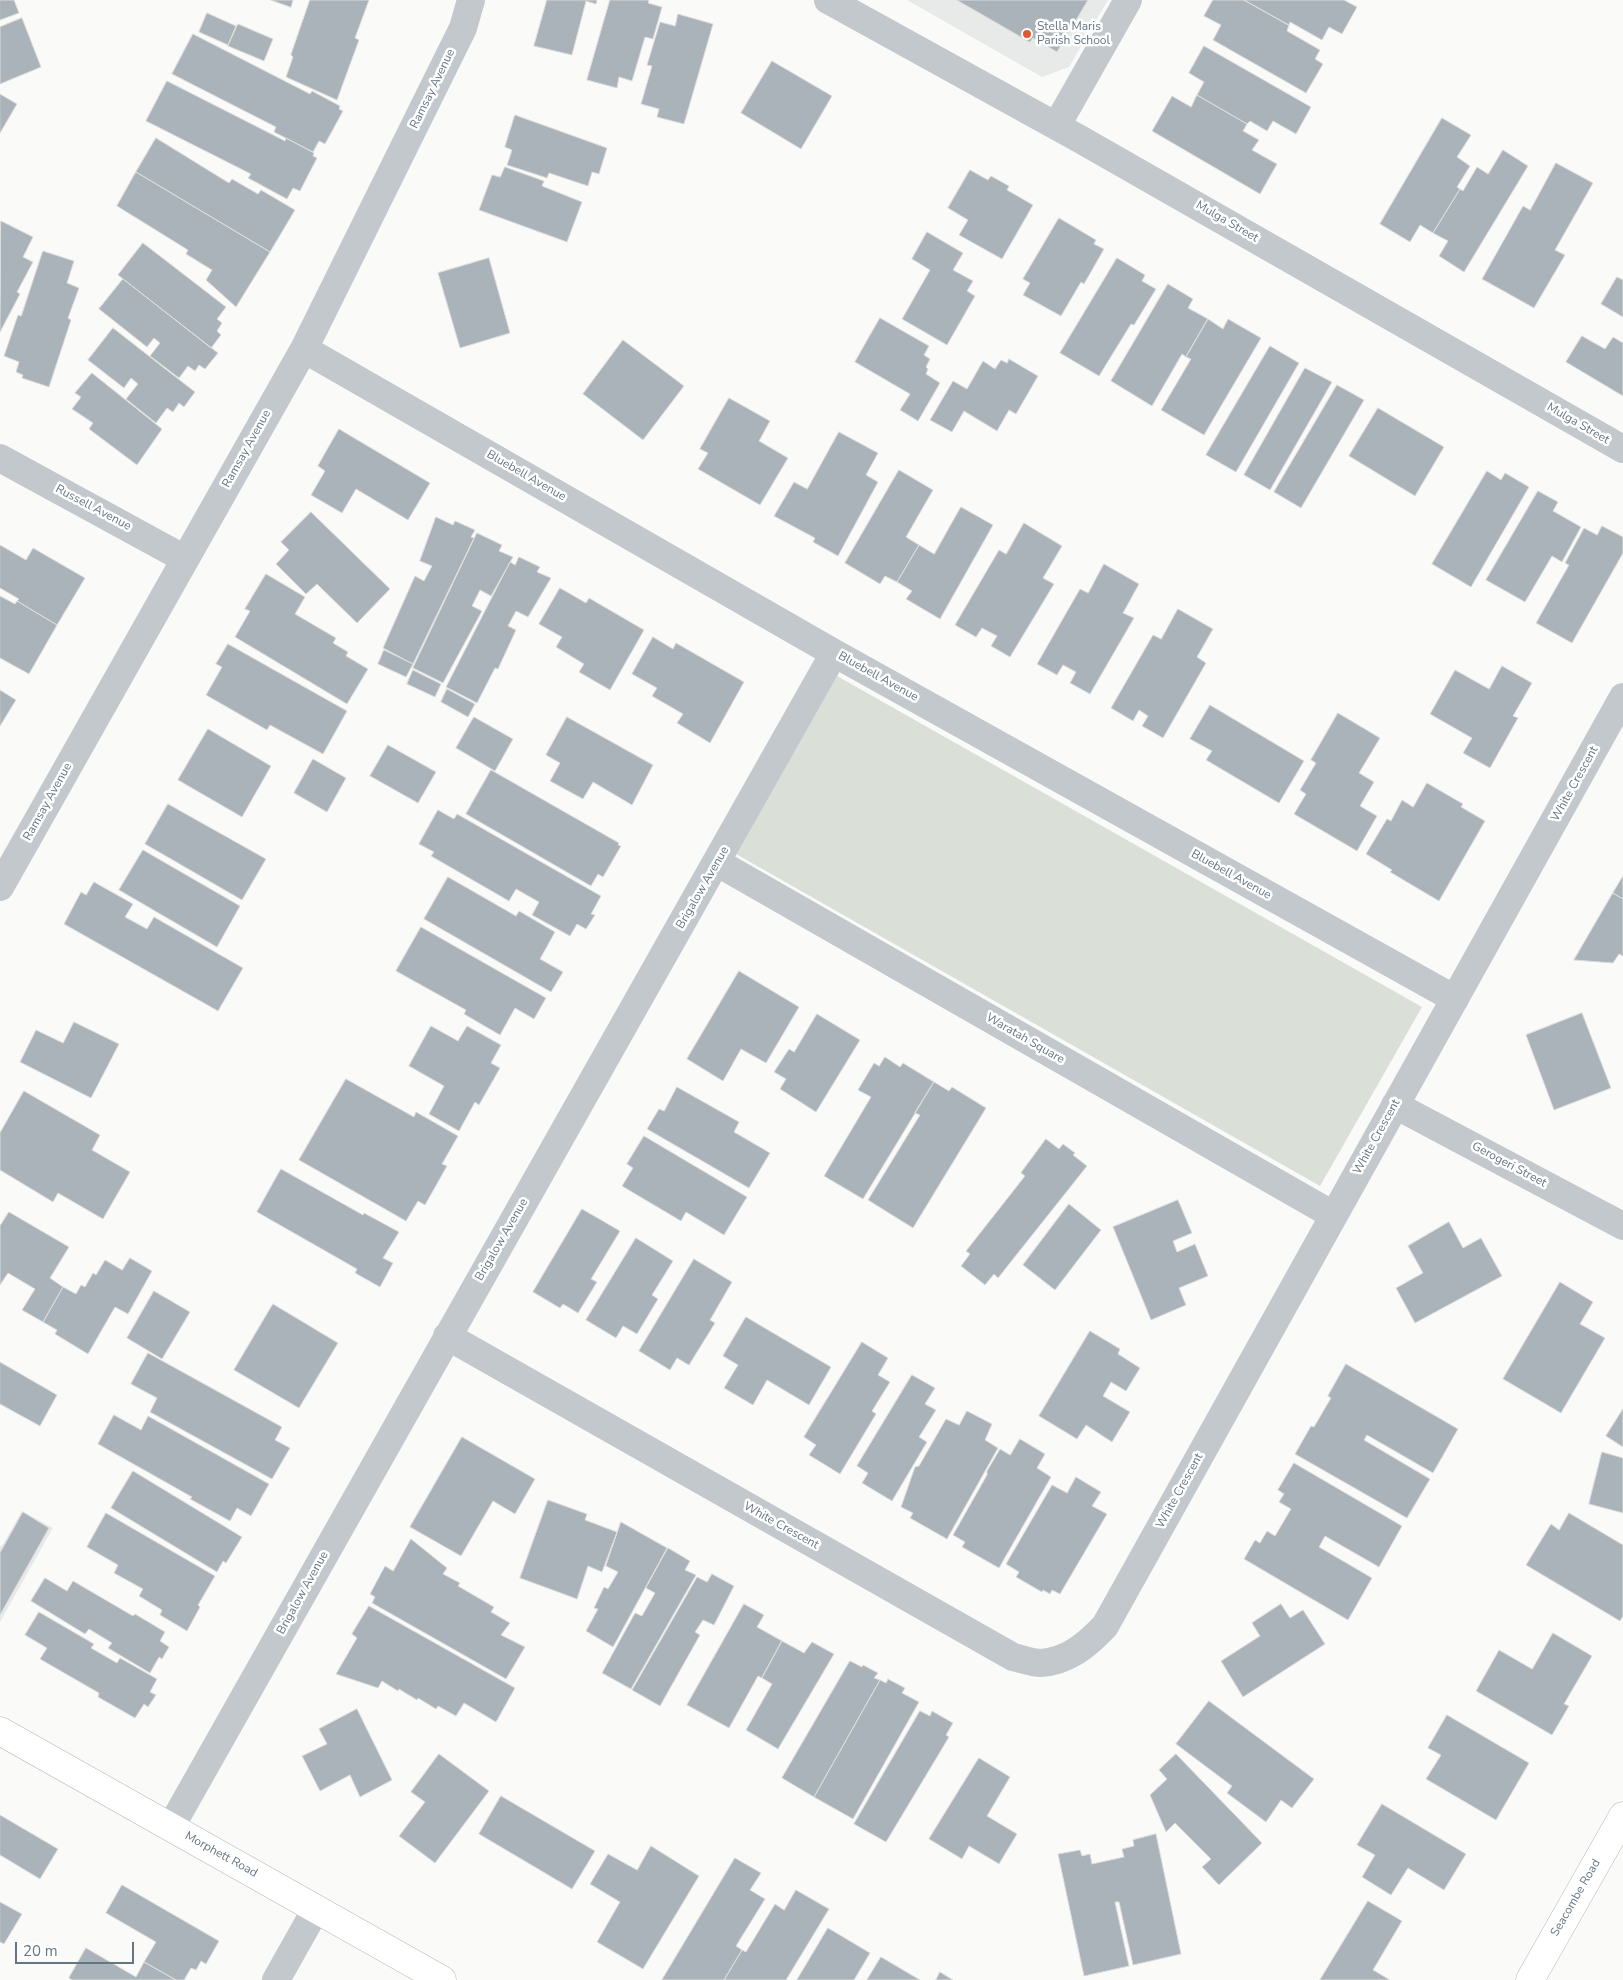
<!DOCTYPE html>
<style>
body{margin:0}
#map{position:relative;width:1623px;height:1980px;overflow:hidden;background:#fafaf8;font-family:"Nunito Sans",sans-serif}
canvas{display:block}
.scale{position:absolute;left:15px;top:1942px;width:119px;height:22px;box-sizing:border-box;border:2px solid #657683;border-top:0;padding-left:6px;font-size:15px;line-height:18px;white-space:nowrap;color:#657683;-webkit-text-stroke:4px #fff;paint-order:stroke}
</style>
<div id="map">
<canvas width="1623" height="1980"></canvas>
<div class="scale">20 m</div>
</div>
<script>
const c = document.querySelector('canvas').getContext('2d');
c.lineJoin = 'round';
function fill(path, color) {
  c.fillStyle = color;
  c.fill(path, 'evenodd');
}
function strokePath(path, color, width, dash) {
  c.strokeStyle = color;
  c.lineWidth = width;
  c.lineCap = dash ? 'butt' : 'round';
  c.setLineDash(dash || []);
  c.stroke(path);
}
function drawText(font, color, halo, rows, align = 'center') {
  c.font = font + ' "Nunito Sans",sans-serif';
  c.lineWidth = 5;
  c.setLineDash([]);
  c.textBaseline = 'middle';
  c.strokeStyle = halo;
  c.fillStyle = color;
  for (const [text, x, y, turn = 0] of rows) {
    c.save();
    c.translate(x, y);
    c.rotate((+turn || 0) * Math.PI / 180);
    c.textAlign = isNaN(turn) ? turn : align;
    if (halo) c.strokeText(text, 0, 0);
    c.fillText(text, 0, 0);
    c.restore();
  }
}
fill(new Path2D(`
 M907 0H1108L1069 67 1042 77Z
 M22 1511 53 1528 0 1622V1546H2Z`), '#e8e9e9');
fill(new Path2D(`
 M837 676 1422 1007 1320 1186 736 854Z`), '#dadfd7');
const building = new Path2D(`
 M0 0H14L19 13 0 20Z
 M271 0H293L291 7Z
 M310 0H369L355 38 359 40 337 100 286 77 293 57 291 55Z
 M547 0H597L596 4 586 1 572 55 534 46Z
 M610 0H649L648 3 662 7 653 39 645 37 632 81 619 77 617 88 587 80Z
 M957 0H1088L1057 52 1033 38 1030 42Z
 M1213 0H1244L1289 25 1287 31 1320 50 1315 59 1323 64 1306 93 1213 40 1221 25 1204 16Z
 M1244 0H1344L1357 7 1342 34 1329 27 1322 40 1290 22 1289 25Z
 M207 13 236 26 228 45 199 32Z
 M678 14 713 24 684 124 657 117 659 109 641 104 652 66 647 65 660 22 675 26Z
 M22 18 41 67 0 84V27Z
 M238 24 273 39 264 61 228 46Z
 M193 34 310 94 312 91 340 106 339 109 343 111 325 144 319 141 313 152 274 132 276 127 172 74Z
 M1204 46 1311 107 1296 134 1273 121 1267 131 1250 121 1247 124 1197 95 1204 82 1189 73Z
 M772 61 832 96 801 149 741 113Z
 M167 81 285 141 286 138 314 153 313 156 317 158 300 191 293 188 287 199 248 178 251 174 146 121Z
 M0 94 17 104 0 133Z
 M1197 95 1247 124 1243 131 1259 140 1252 150 1277 164 1260 194 1152 131 1172 96 1191 107Z
 M515 115 607 148 599 174 592 172 588 186 549 173 547 178 507 165 512 150 505 147Z
 M1442 118 1471 135 1457 157 1470 166 1457 187 1460 189 1433 233 1420 225 1410 242 1380 224Z
 M156 138 229 183 232 179 258 194 261 190 295 210 270 252 136 172Z
 M1503 150 1528 166 1464 272 1439 256 1448 241 1433 233 1460 189 1463 191 1477 167 1488 174Z
 M1556 163 1593 183 1555 250 1565 255 1534 308 1482 279 1523 206 1530 210Z
 M505 167 544 181 542 186 582 202 567 242 479 210 492 175 500 177Z
 M970 170 988 180 991 176 1009 186 1007 190 1033 205 1002 259 959 235 968 220 948 208Z
 M136 172 270 252 236 307 206 280 212 270 186 254 188 250 117 206Z
 M1059 218 1096 240 1094 244 1104 249 1084 284 1081 282 1061 316 1023 295 1030 283 1023 279Z
 M1 221 33 237 23 257 33 262 17 292 20 294 0 332Z
 M927 232 963 253 953 270 973 281 967 291 975 296 947 345 902 319 930 270 912 259Z
 M143 243 226 307 217 319 222 323 217 331 221 335 211 348 118 275Z
 M43 251 74 261 67 283 79 288 68 318 71 320 49 387 22 378 23 375 16 372 19 362 4 356 18 315 21 316Z
 M489 258 510 333 460 348 438 273Z
 M1117 258 1145 275 1142 281 1156 289 1134 325 1131 324 1099 376 1060 353Z
 M1617 277 1623 280V317L1601 304Z
 M123 279 218 353 205 369 199 365 195 371 188 366 179 378 150 356 160 343 154 338 147 347 99 309Z
 M1168 284 1193 299 1188 308 1208 319 1186 357 1182 354 1152 406 1111 381Z
 M880 318 929 346 924 355 930 359 926 367 928 369 926 374 940 383 918 421 900 410 910 394 855 362Z
 M1208 319 1223 329 1228 319 1261 338 1204 435 1161 410 1191 359 1186 357Z
 M113 328 195 392 184 407 179 403 173 412 167 408 156 423 126 399 138 384 131 378 124 388 88 360Z
 M1582 336 1605 349 1613 337 1623 343V396L1566 362Z
 M623 340 684 386 643 440 583 394Z
 M1270 346 1299 363 1236 472 1206 455Z
 M1009 359 1038 376 1016 414 1009 410 997 431 964 411 952 432 930 420 953 381 967 389 983 361 995 369 1001 360 1007 363Z
 M1305 368 1332 382 1270 490 1244 475Z
 M92 373 162 429 137 465 89 429 93 423 72 409 81 397 75 393Z
 M1337 385 1364 400 1301 508 1274 492Z
 M729 398 770 421 759 441 788 458 760 505 698 469 708 453 700 449Z
 M1378 408 1444 447 1415 496 1349 456Z
 M339 429 430 483 408 520 356 489 342 513 311 495 325 471 318 466Z
 M839 432 878 453 866 475 878 482 838 556 813 542 815 538 774 516 794 482 807 489Z
 M899 470 933 490 906 537 919 545 897 582 885 576 880 584 845 563Z
 M1487 471 1501 480 1505 473 1529 487 1471 587 1432 564Z
 M1538 491 1558 502 1553 511 1581 527 1562 562 1552 556 1525 602 1486 580Z
 M961 507 993 525 940 619 906 599 912 591 897 582 919 545 934 554Z
 M311 512 390 589 357 623 317 584 306 594 276 564 289 550 281 542Z
 M436 517 453 525 455 521 475 530 471 537 474 538 413 664 383 648 415 576 424 581 432 566 420 561Z
 M1024 523 1062 546 1043 578 1054 584 1010 657 991 646 997 636 982 628 976 637 955 625 999 550 1006 554Z
 M1602 526 1623 537V553L1572 643 1536 623 1569 565 1565 563 1584 528 1597 535Z
 M477 533 502 545 499 551 513 557 491 596 480 590 472 606 482 611 443 683 413 668Z
 M0 545 26 560 33 548 85 578 57 625 17 601 19 599 0 588Z
 M519 557 540 567 537 572 551 578 528 617 516 611 508 626 516 630 498 669 495 668 477 703 446 687 510 562 515 565Z
 M1104 564 1139 584 1123 613 1134 618 1090 694 1070 683 1076 672 1063 665 1057 675 1037 664 1080 589 1088 593Z
 M266 574 305 597 295 614 336 638 333 643 348 652 346 656 368 669 347 704 235 637 250 611 245 609Z
 M560 588 586 603 589 598 644 630 610 690 579 672 584 664 556 647 562 637 539 624Z
 M0 596 15 604 17 601 57 625 29 674 0 658Z
 M1178 609 1213 629 1197 657 1206 663 1163 738 1142 726 1148 716 1139 710 1133 721 1111 708 1153 635 1161 639Z
 M653 637 673 649 676 643 744 682 710 743 677 723 683 714 652 696 657 688 632 674Z
 M228 644 347 711 323 754 270 725 267 730 206 695 222 667 216 664Z
 M384 650 413 664 406 677 378 664Z
 M1502 666 1532 683 1513 716 1518 718 1490 768 1463 753 1472 738 1430 714 1455 670 1489 689Z
 M413 670 441 684 435 697 407 684Z
 M447 689 475 704 468 717 441 702Z
 M0 690 16 700 0 726Z
 M1210 705 1304 761 1279 803 1206 760 1212 751 1190 739Z
 M1338 713 1380 738 1359 773 1374 782 1360 806 1377 816 1357 851 1294 814 1306 794 1300 790 1316 763 1311 760Z
 M474 717 513 739 495 771 456 748Z
 M567 717 653 765 632 805 593 782 583 799 550 781 560 763 546 755Z
 M208 729 271 766 242 817 178 780Z
 M388 745 436 772 418 803 370 776Z
 M313 759 346 778 327 812 294 793Z
 M491 770 619 843 618 845 621 846 603 877 598 874 591 886 466 814Z
 M1427 783 1463 804 1461 807 1485 821 1439 901 1390 872 1392 870 1366 854 1387 819 1391 821 1402 800 1413 807Z
 M168 804 266 859 242 900 145 844Z
 M438 810 454 819 457 814 601 896 591 914 595 915 586 929 577 924 570 936 532 915 539 902 516 889 509 901 431 856 434 852 419 844Z
 M143 850 240 906 217 947 119 890Z
 M1623 876V899L1613 893Z
 M448 877 516 916 519 911 555 932 540 959 563 972 551 992 424 919Z
 M94 882 133 904 125 917 147 929 154 917 243 968 218 1011 64 924 81 892 86 895Z
 M1613 893 1623 899V956L1619 954 1613 963 1574 960Z
 M421 927 546 998 534 1019 515 1008 500 1035 464 1014 466 1010 396 971Z
 M739 971 799 1007 766 1063 741 1049 723 1081 687 1059Z
 M1582 1013 1611 1088 1554 1110 1526 1035Z
 M817 1014 860 1040 816 1112 780 1089 786 1079 774 1072 789 1049 794 1052Z
 M74 1022 119 1044 91 1098 20 1062 36 1030 63 1043Z
 M431 1026 458 1041 467 1026 501 1045 491 1063 500 1068 479 1105 475 1102 459 1131 429 1114 444 1086 409 1066Z
 M885 1057 900 1067 903 1063 934 1082 863 1199 824 1176 871 1097 858 1090 874 1063 879 1066Z
 M346 1079 414 1117 416 1112 458 1136 442 1164 447 1166 425 1205 418 1201 406 1221 299 1160Z
 M934 1082 949 1091 952 1087 986 1108 913 1228 868 1200 920 1115 915 1113Z
 M677 1087 739 1122 734 1132 770 1153 749 1188 647 1129 659 1109 664 1111Z
 M24 1091 100 1135 92 1150 130 1172 103 1219 58 1193 53 1202 0 1170V1133Z
 M644 1136 747 1197 724 1235 686 1212 681 1221 622 1186 633 1168 627 1164Z
 M1046 1139 1059 1149 1063 1144 1075 1153 1073 1155 1087 1166 998 1278 994 1274 985 1285 961 1266 970 1254 966 1251 1025 1176 1021 1173Z
 M281 1169 363 1215 364 1213 399 1232 383 1258 393 1263 380 1287 355 1273 357 1269 257 1212Z
 M1178 1200 1192 1233 1173 1241 1177 1252 1195 1244 1208 1276 1179 1288 1186 1305 1151 1320 1113 1227Z
 M1069 1204 1101 1230 1055 1290 1023 1265Z
 M582 1209 620 1231 591 1279 597 1282 578 1313 563 1304 560 1308 533 1292Z
 M9 1212 69 1247 50 1278 63 1287 43 1322 22 1310 35 1289 8 1273 0 1285V1226Z
 M1449 1222 1463 1248 1481 1238 1502 1276 1415 1323 1396 1288 1423 1273 1408 1246Z
 M636 1238 673 1261 652 1295 658 1299 637 1334 623 1326 616 1338 586 1320Z
 M130 1258 152 1271 128 1314 115 1307 88 1354 55 1334 57 1330 43 1322 63 1287 76 1294 81 1285 85 1287 93 1273 96 1275 105 1260 122 1270Z
 M694 1259 732 1282 710 1320 715 1323 689 1365 677 1358 670 1370 639 1351Z
 M1560 1282 1593 1302 1580 1324 1605 1338 1561 1413 1503 1379Z
 M154 1291 190 1312 162 1359 127 1338Z
 M273 1304 338 1343 299 1408 234 1370Z
 M746 1317 831 1367 809 1405 767 1380 753 1405 724 1388 738 1365 723 1356Z
 M1090 1331 1120 1349 1118 1354 1140 1368 1126 1391 1111 1382 1103 1396 1130 1412 1112 1442 1086 1425 1077 1439 1039 1416Z
 M862 1342 888 1358 878 1375 890 1382 872 1411 876 1414 840 1474 809 1455 816 1445 804 1437Z
 M148 1353 282 1427 275 1440 290 1448 272 1479 150 1412 157 1398 131 1384Z
 M0 1362 57 1395 40 1426 0 1404Z
 M1346 1364 1458 1429 1433 1473 1367 1435 1364 1440 1430 1479 1407 1518 1295 1454 1311 1426 1314 1427 1331 1398 1328 1396Z
 M912 1375 935 1388 925 1404 936 1410 919 1437 927 1442 892 1501 862 1483 868 1473 857 1466Z
 M1623 1409V1447L1606 1436Z
 M967 1411 992 1424 985 1440 998 1448 947 1539 910 1518 913 1513 901 1507 915 1467 919 1466 946 1419 959 1425Z
 M114 1415 141 1430 148 1416 269 1484 251 1516 237 1508 230 1521 190 1499 192 1497 98 1444Z
 M462 1437 535 1479 515 1514 493 1501 461 1556 410 1527Z
 M1020 1439 1045 1454 1037 1468 1051 1477 999 1568 962 1547 965 1542 953 1535 987 1475V1471L1000 1449 1010 1455Z
 M1602 1452 1623 1458V1513L1589 1504Z
 M1294 1463 1402 1526 1379 1567 1325 1536 1319 1547 1372 1578 1348 1620 1244 1559 1255 1540 1260 1543 1267 1531 1275 1536 1291 1509 1279 1502 1284 1494 1278 1490Z
 M133 1471 242 1537 226 1563 223 1561 217 1572 111 1508Z
 M1076 1477 1101 1492 1092 1506 1107 1514 1060 1594 1052 1590 1050 1594 1043 1590 1042 1592 1016 1577 1019 1572 1006 1564 1052 1485 1067 1493Z
 M548 1500 587 1514 585 1520 617 1532 602 1572 588 1566 577 1599 520 1578Z
 M23 1512 49 1528 0 1615V1553Z
 M106 1513 215 1576 198 1605 200 1607 187 1631 160 1615 162 1610 139 1596 143 1589 114 1573 118 1565 87 1547Z
 M1569 1513 1623 1545V1616L1620 1621 1526 1565 1551 1524 1559 1530Z
 M621 1522 667 1548 613 1647 586 1631 598 1609 594 1608 604 1587 608 1589 618 1572 606 1566Z
 M411 1539 447 1568 443 1574 460 1583 458 1586 494 1607 491 1612 510 1623 501 1635 525 1647 506 1679 372 1603 375 1597 370 1594 385 1566 393 1571Z
 M668 1548 690 1561 685 1570 696 1575 631 1689 602 1673 635 1613 642 1616 655 1593 646 1588Z
 M712 1574 734 1586 714 1625 703 1620 695 1632 700 1635 660 1706 632 1690 697 1577 707 1582Z
 M45 1578 67 1591 73 1581 133 1616 135 1614 165 1632 160 1641 169 1647 162 1659 159 1657 150 1673 108 1648 112 1643 89 1629 85 1634 31 1601Z
 M744 1604 764 1615 757 1627 782 1641 762 1678 758 1676 729 1728 687 1705Z
 M1281 1604 1290 1618 1303 1610 1325 1644 1243 1697 1221 1661 1260 1636 1252 1623Z
 M369 1606 515 1688 496 1722 464 1703 456 1716 438 1706 436 1709 418 1698 417 1700 399 1689 398 1691 382 1681 378 1688 336 1674 357 1638 352 1634Z
 M39 1612 94 1644 91 1648 117 1663 120 1658 157 1679 150 1692 156 1695 148 1707 144 1704 135 1718 98 1697 99 1693 40 1659 47 1648 25 1635Z
 M1553 1633 1592 1656 1564 1704 1569 1706 1552 1735 1476 1691 1499 1650 1532 1669Z
 M782 1641 804 1653 812 1642 834 1654 778 1749 746 1730 772 1684 762 1678Z
 M850 1661 862 1667 863 1665 878 1673 874 1678 880 1680 814 1797 782 1778Z
 M888 1679 905 1688 902 1693 919 1702 853 1819 814 1797 880 1680 886 1683Z
 M1209 1701 1314 1779 1292 1808 1281 1800 1266 1822 1227 1793 1232 1786 1176 1744Z
 M357 1709 392 1780 360 1797 350 1775 320 1791 302 1756 327 1744 319 1729Z
 M920 1711 930 1716 932 1711 953 1723 946 1735 949 1737 886 1842 854 1824Z
 M1447 1715 1529 1763 1496 1820 1426 1779 1441 1755 1428 1748Z
 M439 1754 489 1791 435 1863 399 1836 425 1802 411 1792Z
 M1176 1754 1262 1843 1219 1885 1202 1867 1211 1859 1175 1823 1166 1832 1150 1795 1167 1779 1159 1770Z
 M979 1758 1010 1777 987 1816 1017 1834 999 1864 969 1846 962 1859 929 1839Z
 M501 1796 595 1851 572 1889 479 1834Z
 M1382 1804 1466 1854 1444 1890 1408 1868 1391 1895 1362 1877 1375 1855 1357 1845Z
 M0 1815 58 1849 40 1879 0 1855Z
 M1156 1834 1181 1954 1133 1965 1119 1902H1115L1129 1966 1084 1976 1058 1854 1080 1850 1082 1856 1090 1854 1092 1864 1124 1857 1122 1849 1134 1846 1133 1840Z
 M651 1846 699 1876 643 1969 597 1942 620 1902 590 1884 608 1854 637 1870Z
 M735 1858 761 1873 750 1890 765 1899 736 1946 742 1950 724 1980H662Z
 M122 1885 219 1941 206 1964 201 1961 196 1970 191 1968 184 1980H176L144 1962 156 1942 106 1913Z
 M796 1890 829 1909 786 1980H724L742 1950 746 1952 775 1904 784 1910Z
 M1368 1901 1402 1921 1373 1970 1390 1980H1320Z
 M0 1902 22 1914 4 1944 0 1942Z
 M828 1928 870 1953 854 1980H797Z
 M86 1948 136 1977 144 1962 176 1980H72L69 1978Z
 M881 1957 920 1980H867Z
 M940 1972 953 1980H936Z`);
fill(building, '#aab3b9');
strokePath(building, '#dcdcda', 1);
const major = new Path2D(`
 M0 1731 442 1980
 M1530 1980 1623 1816`);
strokePath(major, '#b5babe', 29);
strokePath(new Path2D(`
 M828 0 1078 138 1623 449
 M1057 125 1128 0
 M304 349 834 653 1455 999
 M0 458 185 559
 M718 863 1333 1215
 M0 887 304 349 463 28 471 0
 M1395 1105 1623 1226
 M447 1336 1013 1657C1022 1659 1032 1663 1041 1663 1068 1661 1087 1645 1105 1626L1623 697
 M171 1827C389 1434 616 1046 834 653
 M276 1980 316 1909`), '#c3c8cc', 28);
strokePath(major, '#fff', 28);
for (const [x, y, r, color] of [
 [1027,34,5,"#e4572e"]
]) {
  const dot = new Path2D();
  dot.arc(x, y, r, 0, 2 * Math.PI);
  c.fillStyle = color;
  c.fill(dot);
  strokePath(dot, '#fff', 2);
}
drawText('12px', '#657683', '#fff', [
 ["Stella Maris",1037,27],
 ["Parish School",1037,41]
], 'left');
drawText('12px', '#657683', '#fff', [
 ["Ramsay Avenue",433,89,-64],
 ["Mulga Street",1227,222,30],
 ["Mulga Street",1578,424,30],
 ["Ramsay Avenue",247,449,-61],
 ["Bluebell Avenue",526,476,30],
 ["Russell Avenue",93,508,28],
 ["Bluebell Avenue",878,677,29],
 ["White Crescent",1575,784,-61],
 ["Ramsay Avenue",48,802,-61],
 ["Bluebell Avenue",1231,875,29],
 ["Brigalow Avenue",703,888,-60],
 ["Waratah Square",1025,1039,30],
 ["White Crescent",1377,1137,-61],
 ["Gerogeri Street",1509,1165,28],
 ["Brigalow Avenue",502,1240,-60],
 ["White Crescent",1180,1491,-61],
 ["White Crescent",781,1526,29],
 ["Brigalow Avenue",303,1593,-61],
 ["Morphett Road",221,1855,29],
 ["Seacombe Road",1576,1898,-60]
]);
</script>
